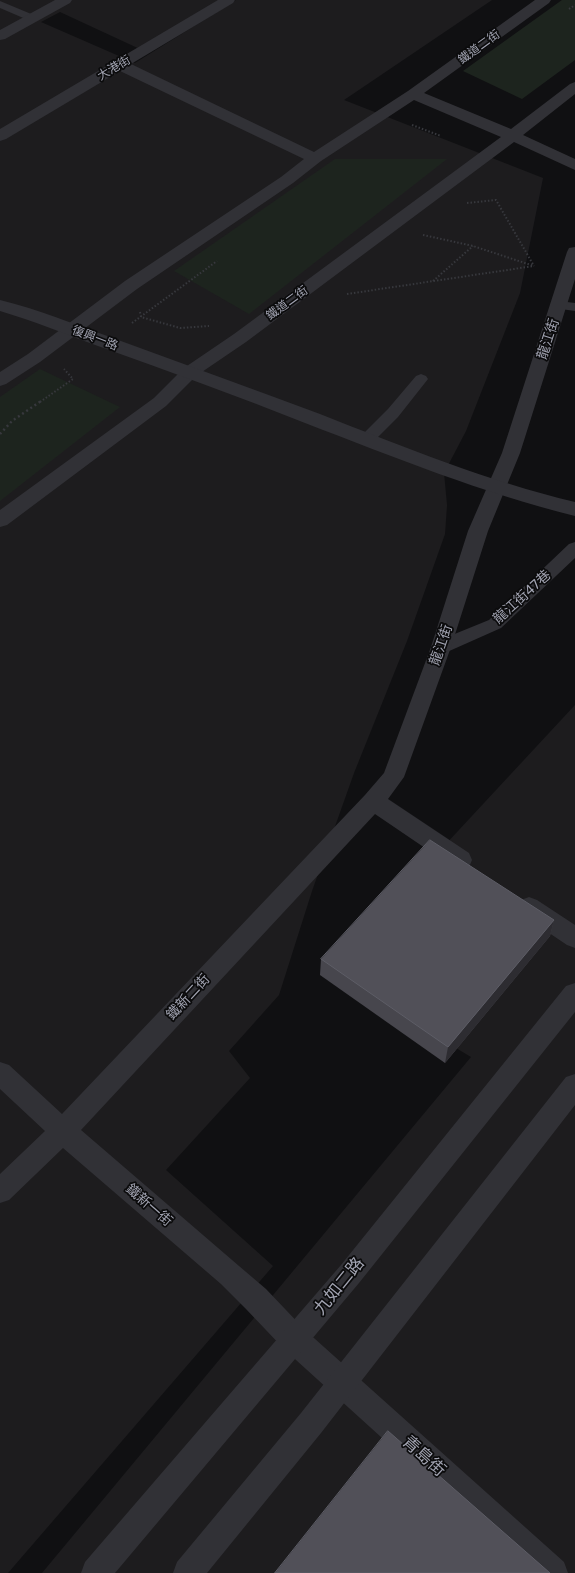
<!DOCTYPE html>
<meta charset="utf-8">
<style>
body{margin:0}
canvas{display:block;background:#101012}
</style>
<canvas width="575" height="1573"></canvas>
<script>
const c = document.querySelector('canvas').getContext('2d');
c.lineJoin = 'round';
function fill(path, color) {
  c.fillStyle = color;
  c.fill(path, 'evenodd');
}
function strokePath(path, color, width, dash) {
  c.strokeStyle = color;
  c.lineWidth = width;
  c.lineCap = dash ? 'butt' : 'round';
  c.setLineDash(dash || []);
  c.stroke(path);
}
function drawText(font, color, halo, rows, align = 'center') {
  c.font = font + ' "Golos Text","Noto Sans TC",sans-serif';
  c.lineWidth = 3.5;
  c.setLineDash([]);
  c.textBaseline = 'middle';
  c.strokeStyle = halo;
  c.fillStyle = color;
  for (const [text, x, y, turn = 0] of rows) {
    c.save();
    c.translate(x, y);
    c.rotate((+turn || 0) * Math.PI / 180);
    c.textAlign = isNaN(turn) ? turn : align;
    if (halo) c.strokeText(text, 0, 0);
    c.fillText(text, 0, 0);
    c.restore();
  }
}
fill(new Path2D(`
 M0 0H224L142 50 60 12 41 22 135 63 236 0H492L344 100 543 178 520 293 466 431 444 473 447 505 445 534 407 641 354 773 312 891 279 995 229 1051 250 1078 166 1170 273 1266 8 1573H0Z
 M575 705V1573H42L471 1057 328 971Z`), '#1d1c1e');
fill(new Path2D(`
 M562 0H575V60L522 99 463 71Z
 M335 159H447L249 314 174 271Z
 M40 369 120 407 0 501V397Z`), '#1d241e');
strokePath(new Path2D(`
 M569 9 575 5
 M412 125 441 136
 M467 203 496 200 534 266
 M423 235 473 246 534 266
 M433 281 473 246
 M347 294 534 266
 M140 312 141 317 180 328 209 326
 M132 323 217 261
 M40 402 73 379 64 369`), '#37383d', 2, [1.5, 2]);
strokePath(new Path2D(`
 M0 434 12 421 41 401`), '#37383d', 2.5, [2, 3]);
fill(new Path2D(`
 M0 1 36 16 38 18 36 20H28L0 8Z
 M559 301 575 303V311L554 308 552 305 554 302Z
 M421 374 426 376 428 379 398 417 372 443 367 444 362 443 359 439 362 435 388 409 416 376Z
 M575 542V558L501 628 447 652 441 653 435 652 433 647 435 642 489 620 569 544Z`), '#313136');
fill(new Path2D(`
 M55 0H72L70 3 5 39 0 40V30Z
 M218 0H235L233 3 131 64 314 152 408 91 535 0H551L549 3 424 93 511 129 570 84 575 82V94L523 135 575 159V170L514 142 246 342 196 376 166 406 7 525 0 527V510L154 398 184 368 234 334 501 137 414 100 321 161 293 183 137 289 40 362 6 384 0 386V372L28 354 125 281 281 177 304 159 120 71 6 139 0 141V129Z
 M575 247V279L520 453 488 531 451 647 404 777 388 799 469 853 472 860 469 867 461 869 453 867 375 814 81 1130 239 1266 266 1289 305 1330 564 1562 568 1573H531L285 1350 246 1309 221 1284 63 1148 9 1200 0 1203V1174L45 1131 0 1089V1062L9 1065 62 1114 365 795 384 773 431 647 468 531 502 453 567 252 569 248Z
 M529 897 537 900 575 925V948L567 945 521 914 517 907 521 900Z`), '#313136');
fill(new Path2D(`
 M0 300C38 309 73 324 110 337 180 363 251 388 320 414 404 447 487 481 575 502V516C482 493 394 457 305 423 237 396 168 371 98 346 65 334 34 321 0 311Z
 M575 983V1012L359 1283 115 1573H81L85 1562 341 1265 566 986Z
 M575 1074V1105L321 1433 207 1573H173L177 1562 301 1413 566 1077Z`), '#313136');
fill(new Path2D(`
 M554 920 550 936 445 1063 320 975 321 959Z`), '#47464d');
fill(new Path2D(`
 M554 920 550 936 445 1063 448 1047Z`), '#2d2c31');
const building = new Path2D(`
 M430 840 554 920 448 1047 321 959Z
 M388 1431 550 1573H275Z`);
fill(building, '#515058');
strokePath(building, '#5d5d66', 1);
drawText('12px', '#a2a4b2', '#0b0b0c', [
 ["鐵道二街",479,47,-36],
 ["大港街",114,68,-31],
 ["鐵道二街",287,303,-36],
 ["復興一路",95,338,21]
]);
drawText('14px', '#a2a4b2', '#0b0b0c', [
 ["龍江街",548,339,-72],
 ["龍江街47巷",522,597,-42],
 ["龍江街",441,645,-71],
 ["鐵新二街",188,997,-47],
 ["鐵新一街",149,1205,41]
]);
drawText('17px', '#a2a4b2', '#0b0b0c', [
 ["九如二路",339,1286,-51],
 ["青島街",424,1456,42]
]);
</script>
